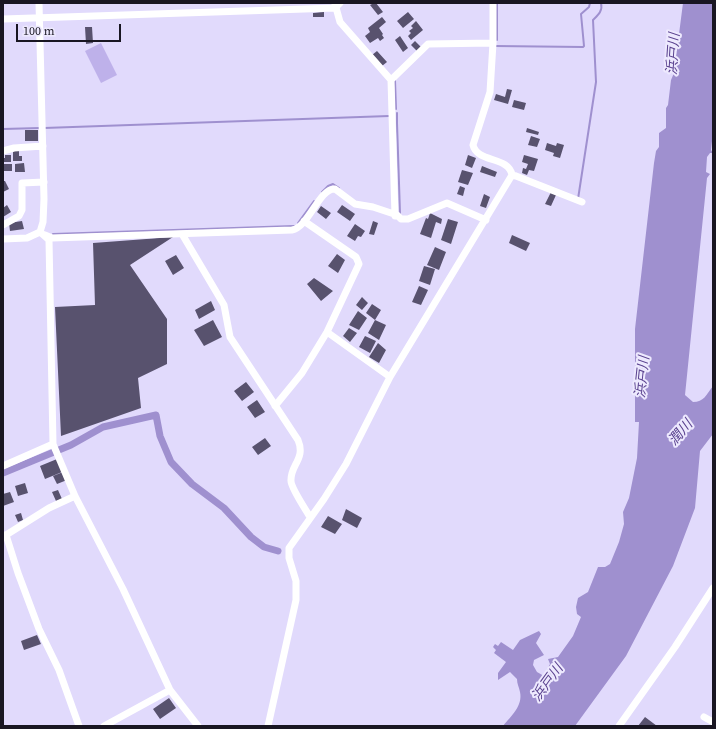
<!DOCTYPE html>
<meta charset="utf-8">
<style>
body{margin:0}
#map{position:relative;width:716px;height:729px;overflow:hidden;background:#e1dafc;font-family:"Source Serif 4",serif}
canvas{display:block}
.frame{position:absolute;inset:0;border:4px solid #191622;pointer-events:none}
.scale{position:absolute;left:16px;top:24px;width:105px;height:18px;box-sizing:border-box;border:2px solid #191622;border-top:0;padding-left:5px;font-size:12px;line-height:14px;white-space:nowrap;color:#191622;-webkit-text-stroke:3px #ede9fe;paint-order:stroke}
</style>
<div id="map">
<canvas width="716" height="729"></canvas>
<div class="frame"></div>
<div class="scale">100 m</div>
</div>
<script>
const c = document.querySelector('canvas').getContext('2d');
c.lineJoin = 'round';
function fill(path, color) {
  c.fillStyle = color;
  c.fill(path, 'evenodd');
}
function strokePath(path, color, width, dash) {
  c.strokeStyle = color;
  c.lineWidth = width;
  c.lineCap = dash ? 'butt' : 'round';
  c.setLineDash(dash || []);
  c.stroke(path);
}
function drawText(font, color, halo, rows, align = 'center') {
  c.font = font + ' "Source Serif 4","Noto Sans JP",serif';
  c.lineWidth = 4;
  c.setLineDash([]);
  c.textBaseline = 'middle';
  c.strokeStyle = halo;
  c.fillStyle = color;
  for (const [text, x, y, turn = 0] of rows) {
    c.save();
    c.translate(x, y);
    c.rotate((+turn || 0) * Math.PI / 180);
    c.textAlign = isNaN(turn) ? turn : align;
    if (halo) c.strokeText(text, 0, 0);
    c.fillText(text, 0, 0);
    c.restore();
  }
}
fill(new Path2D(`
 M101 43 117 75 101 83 85 51Z`), '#beb1ea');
fill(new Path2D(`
 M683 3H713V132L711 150 713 153H710L707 157 706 172 710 174 707 178 685 395 693 402C704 402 706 395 713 386V434L700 451 695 508 673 566 626 656 575 726H503C511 716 523 706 520 692 519 687 517 684 517 679L510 672 498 680V673L506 662 494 653 496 650 493 647 495 644 498 646 501 642 513 650 520 640 539 631 541 634 536 643 544 655 534 660 533 665 537 672 544 676 550 664 548 659 558 657 573 636 581 617 577 614 576 607 578 598 588 592 598 567H605L610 564 619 542 624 524 623 512 629 498 637 458 639 422H635V329L654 163 656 151 659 147V133L666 128V108L668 105 671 80 674 73Z`), '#9f90cf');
strokePath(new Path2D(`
 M497 40V3
 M495 46 583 47 584 46 581 14 589 7 590 3
 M395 80 396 109
 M397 113V123L400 213
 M44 128 389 116
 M3 129 40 128
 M322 192 328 186 333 184 339 188
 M578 199 596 82 593 20C598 15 603 11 601 3
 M298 223 314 201
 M53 234 294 226`), '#9f90cf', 2);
strokePath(new Path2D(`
 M3 473 71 445 103 427 156 415 160 436 171 462 192 484 224 508 251 537 264 547 278 551`), '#9f90cf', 7);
fill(new Path2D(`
 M374 3H376L383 12 378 15 370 5Z
 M324 12V17H313V13Z
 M408 12 414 19 403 28 397 21Z
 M382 17 386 22 379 28 383 34 382 35 384 38 380 41 378 38 370 43 365 36 370 32 368 28Z
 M416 21 423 30 411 40 408 36 411 33 409 31 413 28 411 26Z
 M85 27H92L93 43 86 44Z
 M400 36 408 48 403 52 395 40Z
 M415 41 421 47 417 51 411 45Z
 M377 51 387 62 382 66 372 55Z
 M507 89 512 90 508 104 494 100 496 94 505 97Z
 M514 100 526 103 524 110 512 107Z
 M527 128 539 132 538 135 526 132Z
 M25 130H38V141H25Z
 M531 136 540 139 537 147 528 145Z
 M547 143 556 146 557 143 564 145 560 158 553 156 554 153 545 150Z
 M13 151H19V156H22V161H13Z
 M5 155H11V162H3V158H5Z
 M468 155 476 158 472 168 465 165Z
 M524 155 538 159 534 171 529 170 527 175 522 173 523 168 526 169 528 164 522 162Z
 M24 163 25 172H15V164Z
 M3 164H12V171H3Z
 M482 166 497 172 495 177 480 172Z
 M462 170 473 173 468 185 458 182Z
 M3 181H5L9 189 3 192Z
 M460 186 465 188 463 196 457 194Z
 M551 192 556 195 551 206 545 204Z
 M484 194 490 197 486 208 480 206Z
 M7 205 11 212 3 217V208Z
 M342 205 355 214 350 221 337 212Z
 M321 206 331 213 326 219 317 212Z
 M430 213 442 219 441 224 436 222 431 238 420 234 426 218 428 219Z
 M448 219 458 222 451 244 441 240Z
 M22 221 24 229 10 231 9 223Z
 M373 221 378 223 374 235 369 234Z
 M355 224 365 231 361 237 358 236 355 241 347 236Z
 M512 235 530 243 526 251 509 243Z
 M173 237 130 265 167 319V364L138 378 141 408 61 436 55 307 95 305 93 243Z
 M435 247 446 252 439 270 427 265Z
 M337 254 345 260 338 273 328 266Z
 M176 255 184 268 173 275 165 261Z
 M424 266 435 269 430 285 419 281Z
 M314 278 333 291 321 301 307 284Z
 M419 286 428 290 421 305 412 302Z
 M362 297 368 303 362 310 356 305Z
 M211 301 215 310 199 319 195 310Z
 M372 304 381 310 375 320 366 313Z
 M358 311 367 318 359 330 349 325Z
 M213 320 222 337 204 346 194 330Z
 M375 320 386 325 379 340 368 333Z
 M349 328 357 333 350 342 343 336Z
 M365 336 376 341 370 353 359 347Z
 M378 343 386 350 379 363 369 357Z
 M246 382 254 392 242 401 234 391Z
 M257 400 265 412 255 418 247 407Z
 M265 438 271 446 258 455 252 447Z
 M57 459 62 472 45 479 40 466Z
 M63 472 67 480 57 484 53 476Z
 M25 483 28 493 18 496 15 486Z
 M58 490 62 499 56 501 52 492Z
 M10 492 14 502 3 506V494Z
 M346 509 362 518 357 528 342 520Z
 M21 513 23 520 18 522 15 515Z
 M328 516 342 524 335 534 321 527Z
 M37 635 41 644 24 650 21 641Z
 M169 698 176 708 160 719 153 709Z
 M645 717 657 726H638Z`), '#58526e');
strokePath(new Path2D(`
 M335 4 340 22 391 80 395 216
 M3 19 335 8 340 3
 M391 80 428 44 493 43
 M3 151 14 148 43 146
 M512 175 516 176 582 202
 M3 225 19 216 22 210V183L44 182
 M40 232 49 240 53 444 75 496 123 589 170 690 198 726
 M182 234 224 305 230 337 298 440C306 459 290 465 291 481 291 488 306 510 310 517
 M45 235 52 238 292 230C309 227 319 188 335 189L355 204 373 207 397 215 401 219H408L447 203 486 220
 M3 239 27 238 40 232 43 222 44 199 39 3
 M327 332 390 377
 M275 406 302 373 327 332 359 264 356 257 304 221
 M3 466 53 444
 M3 535H6L18 573 39 629 59 670 79 726
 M6 535 49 508 75 496
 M704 717 713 722
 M104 726 170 690
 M268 726 296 600V581L289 558V548L324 499 346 464 390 377 512 175C509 156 477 163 473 145L490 92 493 43V3
 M619 726 675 647 713 588`), '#fff', 7);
drawText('italic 14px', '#5a428f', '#ede9fe', [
 ["浜戸川",674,54,-86],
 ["浜戸川",643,377,-84],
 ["潤川",681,433,-49],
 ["浜戸川",548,683,-54]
]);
</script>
